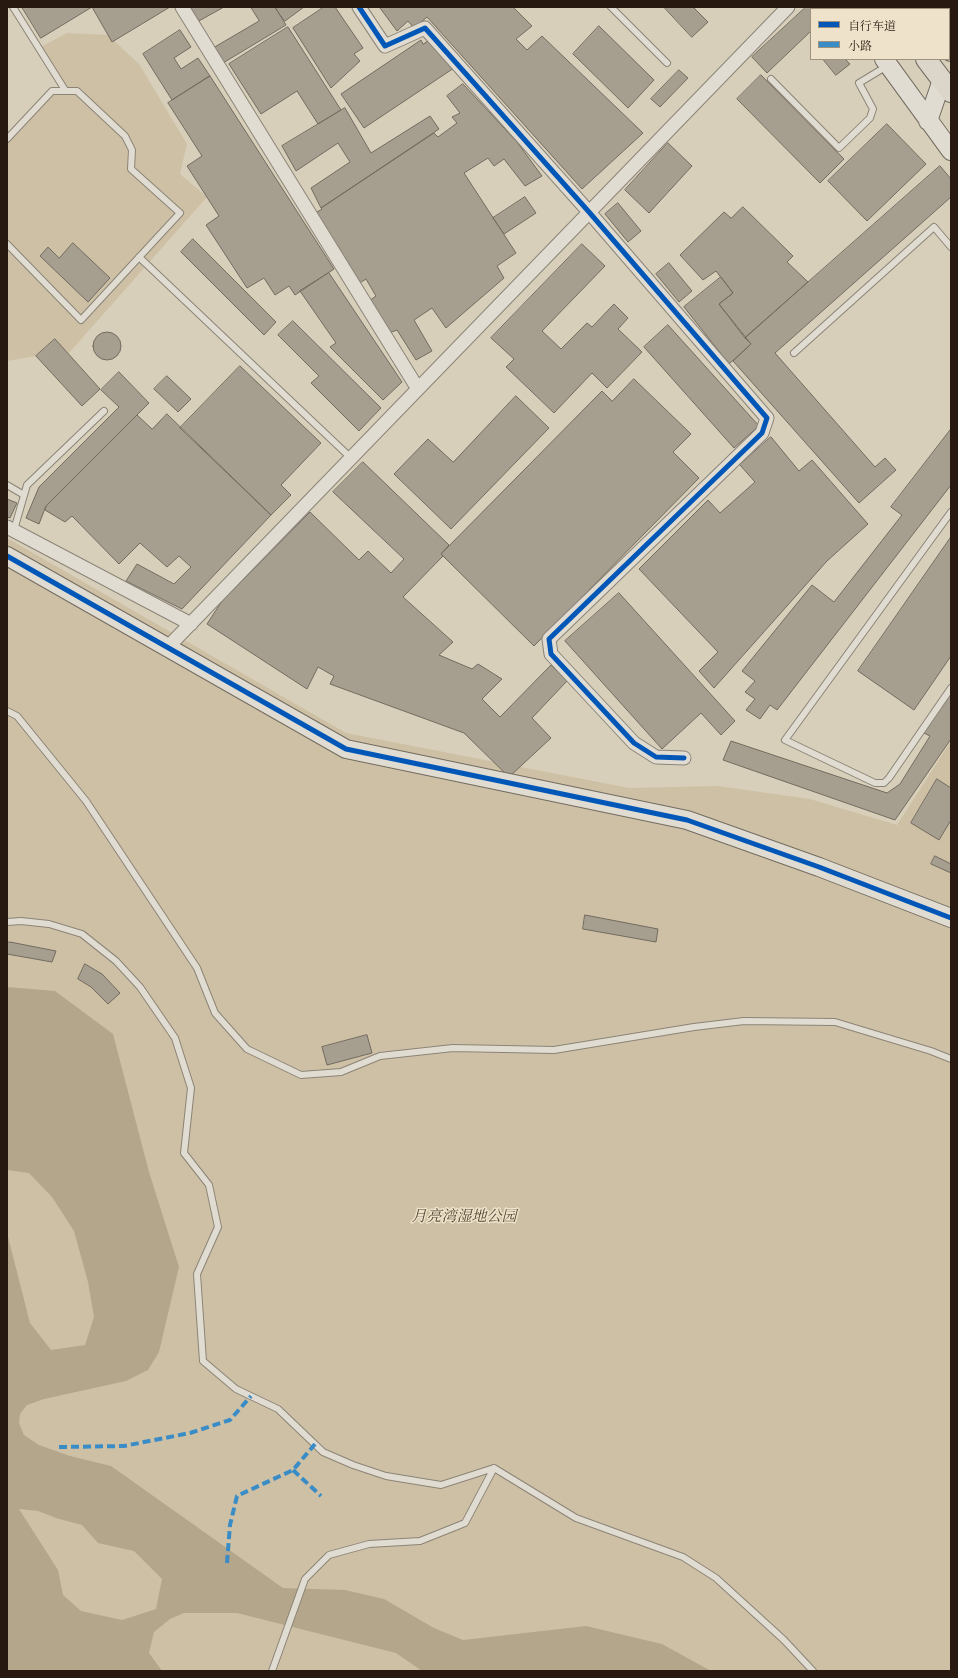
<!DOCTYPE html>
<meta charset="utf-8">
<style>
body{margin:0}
#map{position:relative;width:958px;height:1678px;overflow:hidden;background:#d8cfba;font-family:"IM FELL French Canon","Noto Serif SC",serif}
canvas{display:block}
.frame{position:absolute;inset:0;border:8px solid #27190f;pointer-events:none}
.legend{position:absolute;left:810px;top:8px;width:140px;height:52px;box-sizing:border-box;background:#eee3ca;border:1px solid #9e927f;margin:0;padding:5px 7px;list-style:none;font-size:12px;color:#27190f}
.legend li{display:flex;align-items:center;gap:8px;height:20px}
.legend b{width:20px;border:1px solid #9e927f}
</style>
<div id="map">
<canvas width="958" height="1678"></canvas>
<div class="frame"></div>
<ul class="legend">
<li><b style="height:5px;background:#0057b8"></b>自行车道</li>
<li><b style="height:5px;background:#3a8cc7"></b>小路</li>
</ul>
</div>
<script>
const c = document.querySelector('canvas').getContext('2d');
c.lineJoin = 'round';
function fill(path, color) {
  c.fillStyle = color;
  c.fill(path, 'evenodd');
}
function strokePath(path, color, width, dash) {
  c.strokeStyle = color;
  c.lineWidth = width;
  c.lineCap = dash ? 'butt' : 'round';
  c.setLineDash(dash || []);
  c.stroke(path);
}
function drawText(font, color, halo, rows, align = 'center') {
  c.font = font + ' "IM FELL French Canon","Noto Serif SC",serif';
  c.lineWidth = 3;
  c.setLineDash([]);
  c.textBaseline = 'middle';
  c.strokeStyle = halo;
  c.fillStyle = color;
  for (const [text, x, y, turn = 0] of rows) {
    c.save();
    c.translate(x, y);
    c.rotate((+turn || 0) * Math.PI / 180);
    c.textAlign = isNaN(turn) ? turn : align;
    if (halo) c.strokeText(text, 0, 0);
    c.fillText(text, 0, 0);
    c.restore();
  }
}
fill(new Path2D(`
 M67 33 108 35 139 64 187 144 180 174 207 197 68 354 55 339 36 356 7 361V139L52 91 65 90 39 48Z
 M7 538 346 733 629 788 718 786 810 799 897 825 951 741V1671H139L7 1555Z`), '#cec0a4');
fill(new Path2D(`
 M7 987 55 991 113 1034 149 1172 179 1267 159 1352 148 1370 126 1381 44 1399 27 1405 20 1414 19 1423 24 1435 39 1445 70 1456 111 1466 283 1588 345 1590 384 1599 434 1628 463 1640 586 1626 662 1644 711 1671H422L396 1653 237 1613H184L170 1619 154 1632 149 1653 162 1671H7V1233L30 1323 51 1350 85 1345 94 1317 88 1282 74 1231 52 1197 29 1173 7 1170ZM19 1509 38 1511 56 1518 82 1525 98 1543 134 1551 162 1579 156 1609 122 1620 81 1611 63 1595 58 1570Z`), '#b4a68b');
const building = new Path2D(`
 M22 7H170L112 42 92 7 41 38Z
 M189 7H224L197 22Z
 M251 7H275L286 25 223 63 213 48 259 21Z
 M275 7H304L285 21Z
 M324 7H335L363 48 354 54 360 61 331 88 293 28Z
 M381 7H513L532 26 516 39 527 50 542 36 643 133 582 189 427 17 414 28 408 21 397 31 380 8Z
 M664 7H693L708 22 692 37Z
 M806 7H833L835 9H811V31L767 73 752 57Z
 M599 26 654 80 628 108 573 54Z
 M288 27 341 110 318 124 297 91 261 114 229 64Z
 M180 30 191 47 174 58 181 69 198 58 210 76 172 100 143 54Z
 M432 38 457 66 364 128 341 94 421 40 423 44Z
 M823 59H845L850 64 836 75Z
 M679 70 688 78 660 107 651 99Z
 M761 75 844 159 820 183 737 99Z
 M210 76 334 269 295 295 289 286 275 295 264 278 247 288 206 225 219 216 187 166 202 156 168 103Z
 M463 84 517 142 542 176 525 186 504 159 494 166 488 158 464 173 516 253 497 266 504 278 446 328 432 308 414 320 432 351 416 360 397 330 389 333 369 301 376 296 366 279 358 284 314 214 322 209 321 208 434 133 438 137 457 123 452 117 460 113 447 96Z
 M345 108 371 153 430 116 439 129 321 208 311 188 350 162 338 143 296 171 282 146Z
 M887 124 926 164 867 221 828 181Z
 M668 143 692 166 649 213 625 190Z
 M940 166 951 179V197L775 353 875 467 885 458 896 470 859 503 733 361 751 344 745 338Z
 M525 197 536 213 504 234 493 218Z
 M618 203 641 231 628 242 605 214Z
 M743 207 793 256 787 262 808 282 745 338 719 304 733 293 716 271 703 280 680 255 724 212 731 218Z
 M193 239 276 322 264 335 181 252Z
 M73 243 110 278 88 302 40 256 48 247 59 258Z
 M582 244 605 266 542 331 561 349 587 323 592 327 614 304 628 318 618 329 642 352 607 388 592 373 554 413 506 367 514 359 491 338Z
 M669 263 692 291 679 302 656 274Z
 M329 273 402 382 383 400 330 347 336 343 300 291Z
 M721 277 733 293 719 304 751 344 729 364 684 307Z
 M293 321 381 408 359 431 311 383 319 376 278 335Z
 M668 325 759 426 734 448 644 347Z
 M93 346a14 14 0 1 1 28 0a14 14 0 1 1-28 0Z
 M55 339 100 389 82 406 36 356Z
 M240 366 321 443 281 485 291 495 271 515 180 428Z
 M119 372 149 403 46 506 39 524 26 518 39 487 119 407 101 390Z
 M167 376 191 399 178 412 154 389Z
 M634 379 691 434 673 452 699 478 534 646 441 554 602 391 612 401Z
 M516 396 549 428 451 529 394 474 428 439 453 462Z
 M167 414 271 515 182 609 126 581 137 564 174 584 191 567 179 556 167 567 140 543 119 564 72 516 65 522 45 510 46 506 137 415 152 429Z
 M951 429V485L777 710 770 705 760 719 746 710 755 699 745 692 755 681 742 671 812 585 834 602 902 515 891 507Z
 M771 437 799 471 812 460 868 524 827 561 714 688 699 671 718 652 639 569 708 500 720 513 755 482 740 465Z
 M363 462 449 545 441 554 443 556 403 597 453 642 439 655 472 669 478 664 502 679 482 699 500 717 551 665 567 681 532 718 551 738 509 777 464 733 330 684 334 676 318 667 307 689 207 624 222 601 310 512 359 560 368 551 391 573 404 559 333 492Z
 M7 499 17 503 10 518 7 517Z
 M951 537V656L914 710 858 671Z
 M619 593 735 721 721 735 701 713 662 749 565 641Z
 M951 694V739L895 820 723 760 731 741 887 793 900 784 930 736 924 733Z
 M937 779 951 788V820L939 840 911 823Z
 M935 856 951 864V873L931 864Z
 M585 915 658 929 656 942 583 929Z
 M10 942 56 951 52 962 7 954V943Z
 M85 964 102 974 120 993 108 1004 91 987 78 979Z
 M367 1035 372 1053 327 1065 322 1047Z`);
fill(building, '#a69f90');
strokePath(building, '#726b60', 1);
const lane = new Path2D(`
 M13 7 65 90
 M611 7 667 63
 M771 79 839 148 870 118 873 109 859 83 887 66
 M7 139 52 91H77L125 136 132 150 131 169 180 213 81 320 7 244
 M139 257 351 458
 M794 353 934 227 951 247
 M7 485 24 495
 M951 512 785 740 875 783H884L889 778 951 688
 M14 530 27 485 104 411
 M7 711 17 716 86 801 197 968 215 1013 247 1049 301 1075 341 1072 380 1056 453 1048 554 1050 694 1027 744 1021 835 1022 931 1051 951 1059
 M7 922 21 921 49 924 82 934 116 961 140 987 175 1038 191 1088 184 1153 209 1185 218 1227 197 1274 203 1361 236 1389 278 1409 323 1452 353 1465 386 1476 441 1485 494 1468 576 1518 683 1557 716 1578 784 1640 813 1671
 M272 1671 305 1579 329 1555 369 1544 420 1541 465 1523 494 1468`);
const street = new Path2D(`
 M182 7 418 389
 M359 7 385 46 425 28 589 212 767 418 762 433 549 639 551 654 634 743 656 757 684 758
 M7 527 191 624
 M168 647 788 7`);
const secondary = new Path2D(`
 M848 7 850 9
 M948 7 951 11
 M884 59 951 151
 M928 121 942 80
 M7 556 346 749 687 820 819 867 951 918`);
const primary = new Path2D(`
 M885 7 887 9
 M917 7 919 9
 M949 49 951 51
 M926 59 951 92`);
strokePath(lane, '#8b8477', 8);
strokePath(street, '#8b8477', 15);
strokePath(secondary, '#726b60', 20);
strokePath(primary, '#726b60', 22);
strokePath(lane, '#e0dcd2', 6);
strokePath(street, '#e0dcd2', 13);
strokePath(secondary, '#e0dcd2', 18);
strokePath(primary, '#dbd6c9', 20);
strokePath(new Path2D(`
 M59 1447 124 1446 190 1433 230 1420 251 1396
 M293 1470 321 1496
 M227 1563 230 1525 237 1496 293 1470 315 1444`), '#3a8cc7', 4, [8, 4]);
strokePath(new Path2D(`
 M359 7 385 46 425 28 589 212 767 418 762 433 549 639 551 654 634 743 656 757 684 758
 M7 556 346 749 687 820 819 867 951 918`), '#0057b8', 5);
drawText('italic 15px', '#564836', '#eee3ca', [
 ["月亮湾湿地公园",464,1217]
]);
</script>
